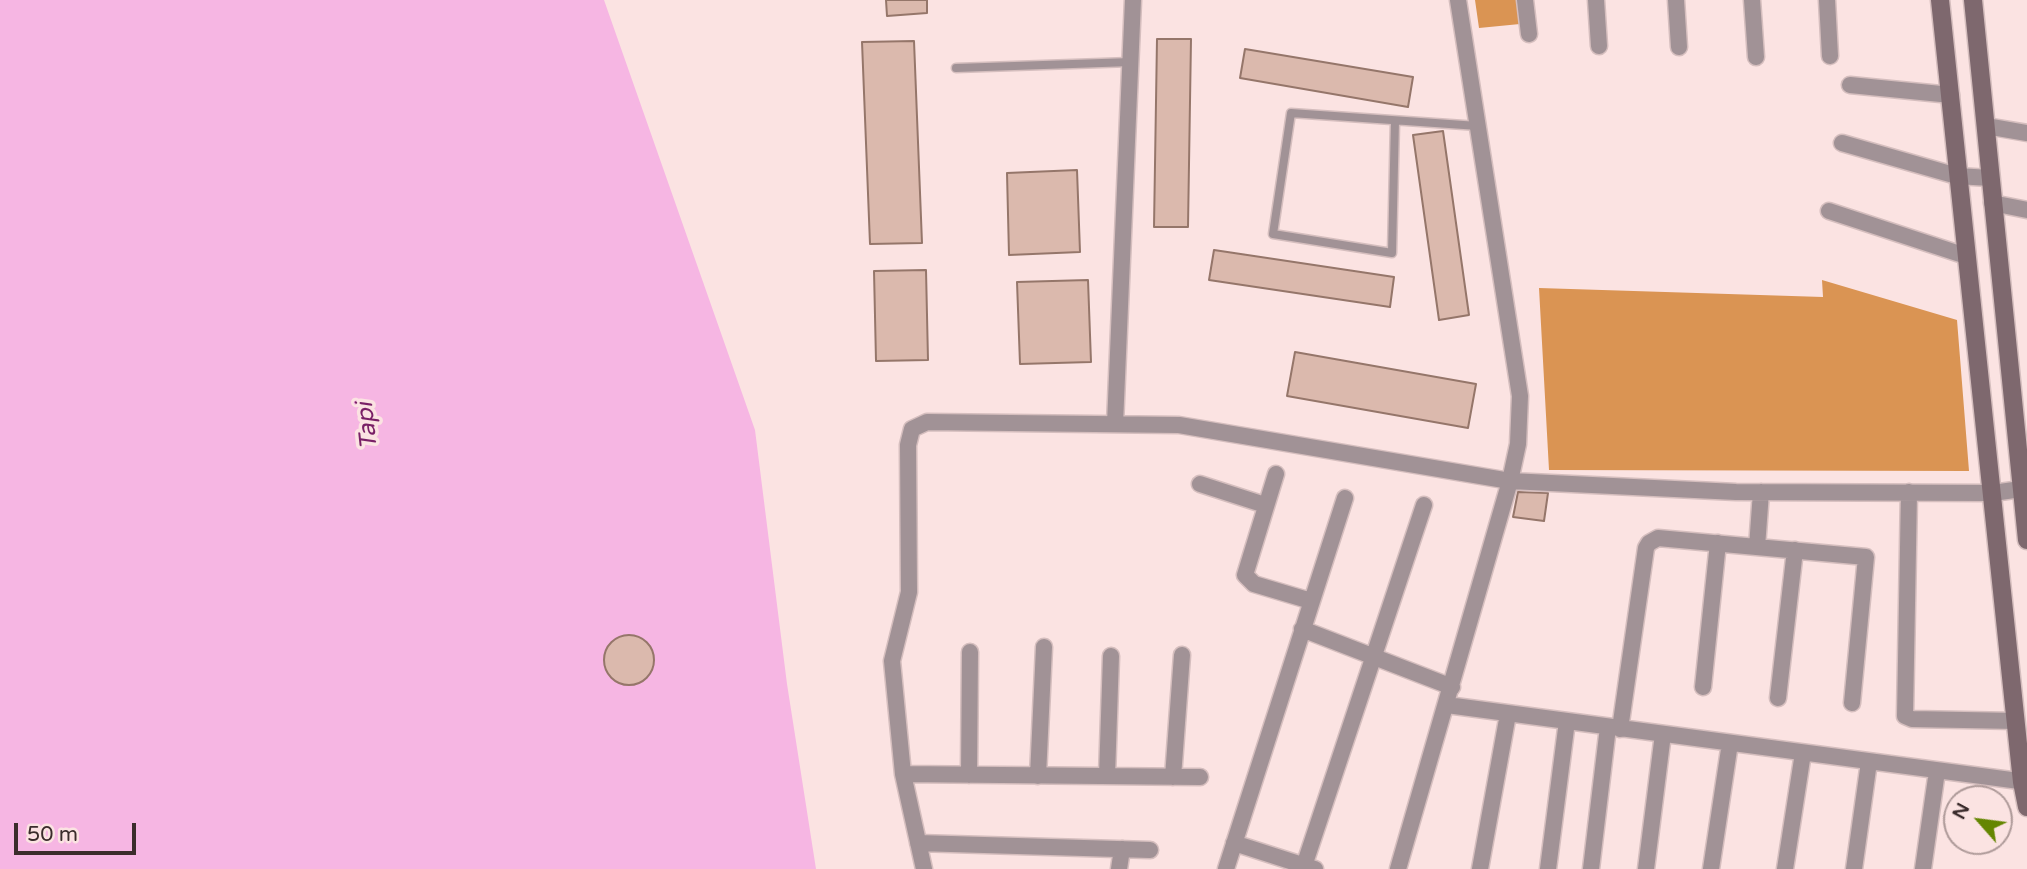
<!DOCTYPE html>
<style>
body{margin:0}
#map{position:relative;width:2027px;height:869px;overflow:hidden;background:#fbe3e2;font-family:"Varela Round",sans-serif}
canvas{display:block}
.north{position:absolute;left:1943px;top:785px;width:70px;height:70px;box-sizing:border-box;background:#fbe3e2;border:2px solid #ae9a99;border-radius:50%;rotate:298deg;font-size:19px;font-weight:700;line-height:28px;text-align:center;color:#3b2c2c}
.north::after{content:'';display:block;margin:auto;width:24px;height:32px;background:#648601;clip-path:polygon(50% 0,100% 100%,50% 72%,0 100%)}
.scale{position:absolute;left:14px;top:823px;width:122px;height:32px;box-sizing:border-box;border:4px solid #3b2c2c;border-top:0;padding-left:9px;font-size:21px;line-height:24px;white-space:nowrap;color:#3b2c2c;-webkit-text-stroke:5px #fbe3e2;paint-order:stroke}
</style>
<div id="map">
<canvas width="2027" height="869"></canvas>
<div class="north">N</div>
<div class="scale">50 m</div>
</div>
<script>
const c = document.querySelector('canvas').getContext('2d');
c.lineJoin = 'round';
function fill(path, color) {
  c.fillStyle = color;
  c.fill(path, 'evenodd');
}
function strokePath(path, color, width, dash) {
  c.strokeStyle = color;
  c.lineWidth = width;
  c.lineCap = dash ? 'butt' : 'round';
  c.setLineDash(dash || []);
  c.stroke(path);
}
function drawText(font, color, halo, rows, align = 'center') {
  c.font = font + ' "Varela Round",sans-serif';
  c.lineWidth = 7;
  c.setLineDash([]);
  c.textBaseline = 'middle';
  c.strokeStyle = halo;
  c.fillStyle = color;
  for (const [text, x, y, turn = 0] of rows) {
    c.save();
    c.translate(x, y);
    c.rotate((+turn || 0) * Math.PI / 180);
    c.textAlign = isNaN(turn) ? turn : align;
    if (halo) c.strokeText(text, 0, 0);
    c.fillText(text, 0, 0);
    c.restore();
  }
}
fill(new Path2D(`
 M1475 0H1518L1520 24 1479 28Z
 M1822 280 1957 320 1969 471 1549 470 1539 288 1823 297Z`), '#da9453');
fill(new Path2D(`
 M0 0H604L755 430 787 684 816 869H0Z`), '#f6b6e3');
const building = new Path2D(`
 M886 0H927V13L887 16Z
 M1157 39H1191L1188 227H1154Z
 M914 41 922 243 870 244 862 42Z
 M1245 49 1413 77 1408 107 1240 78Z
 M1443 131 1469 315 1439 320 1413 135Z
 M1077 170 1080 252 1009 255 1007 173Z
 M1214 250 1394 277 1390 307 1209 280Z
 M926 270 928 360 876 361 874 271Z
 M1088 280 1091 362 1020 364 1017 282Z
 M1295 352 1476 384 1468 428 1287 396Z
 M1518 492 1548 493 1544 521 1513 517Z
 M604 660a25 25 0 1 1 50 0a25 25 0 1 1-50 0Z`);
fill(building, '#dbb9ad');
strokePath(building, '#95766a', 2);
const lane = new Path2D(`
 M956 68 1131 62
 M1395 121 1392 253 1273 234 1291 113 1478 126`);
const street = new Path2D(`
 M1525 0 1529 34
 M1596 0 1599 46
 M1676 0 1679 47
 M1752 0 1756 57
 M1827 0 1830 56
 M1850 85 1951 95
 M1986 126 2027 133
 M1842 143 1957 176 1990 178
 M1992 203 2027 210
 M1829 211 1966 256
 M1115 424 1133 0
 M1276 474 1245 575 1254 584 1311 601
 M1200 484 1265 505
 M1909 492 1905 716 1912 719 2016 721
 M1757 547 1761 492
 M1302 629 1452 687
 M1703 687 1718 543
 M1778 698 1795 550
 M1447 705 2027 782
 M1620 729 1646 548 1649 543 1658 538 1866 557 1852 703
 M903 774 1200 777
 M969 775 970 652
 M1038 776 1044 647
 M1107 776 1111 656
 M1173 777 1182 655
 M918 843 1150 850
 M1234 843 1315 869
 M924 869 903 774 892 661 909 592 908 445 912 429 927 422 1179 425 1510 481 1736 492 1993 493 2021 489
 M1119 869 1122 849
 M1226 869 1345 498
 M1303 869 1424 505
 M1398 869 1510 481 1518 444 1520 396 1458 0
 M1480 869 1508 714
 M1548 869 1567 721
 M1591 869 1608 727
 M1646 869 1663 734
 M1711 869 1730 743
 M1785 869 1803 753
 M1854 869 1869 762
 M1923 869 1937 771`);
const secondary = new Path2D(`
 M1940 0 2022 782 2027 807
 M1973 0 2027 540`);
strokePath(lane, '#d5bebe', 11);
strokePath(street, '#d5bebe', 19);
strokePath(secondary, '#d5bebe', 21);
strokePath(lane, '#a19296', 8);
strokePath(street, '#a19296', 16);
strokePath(secondary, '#7e686e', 18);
drawText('italic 24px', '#791f66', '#fbe3e2', [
 ["Tapi",368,426,-96]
]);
</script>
